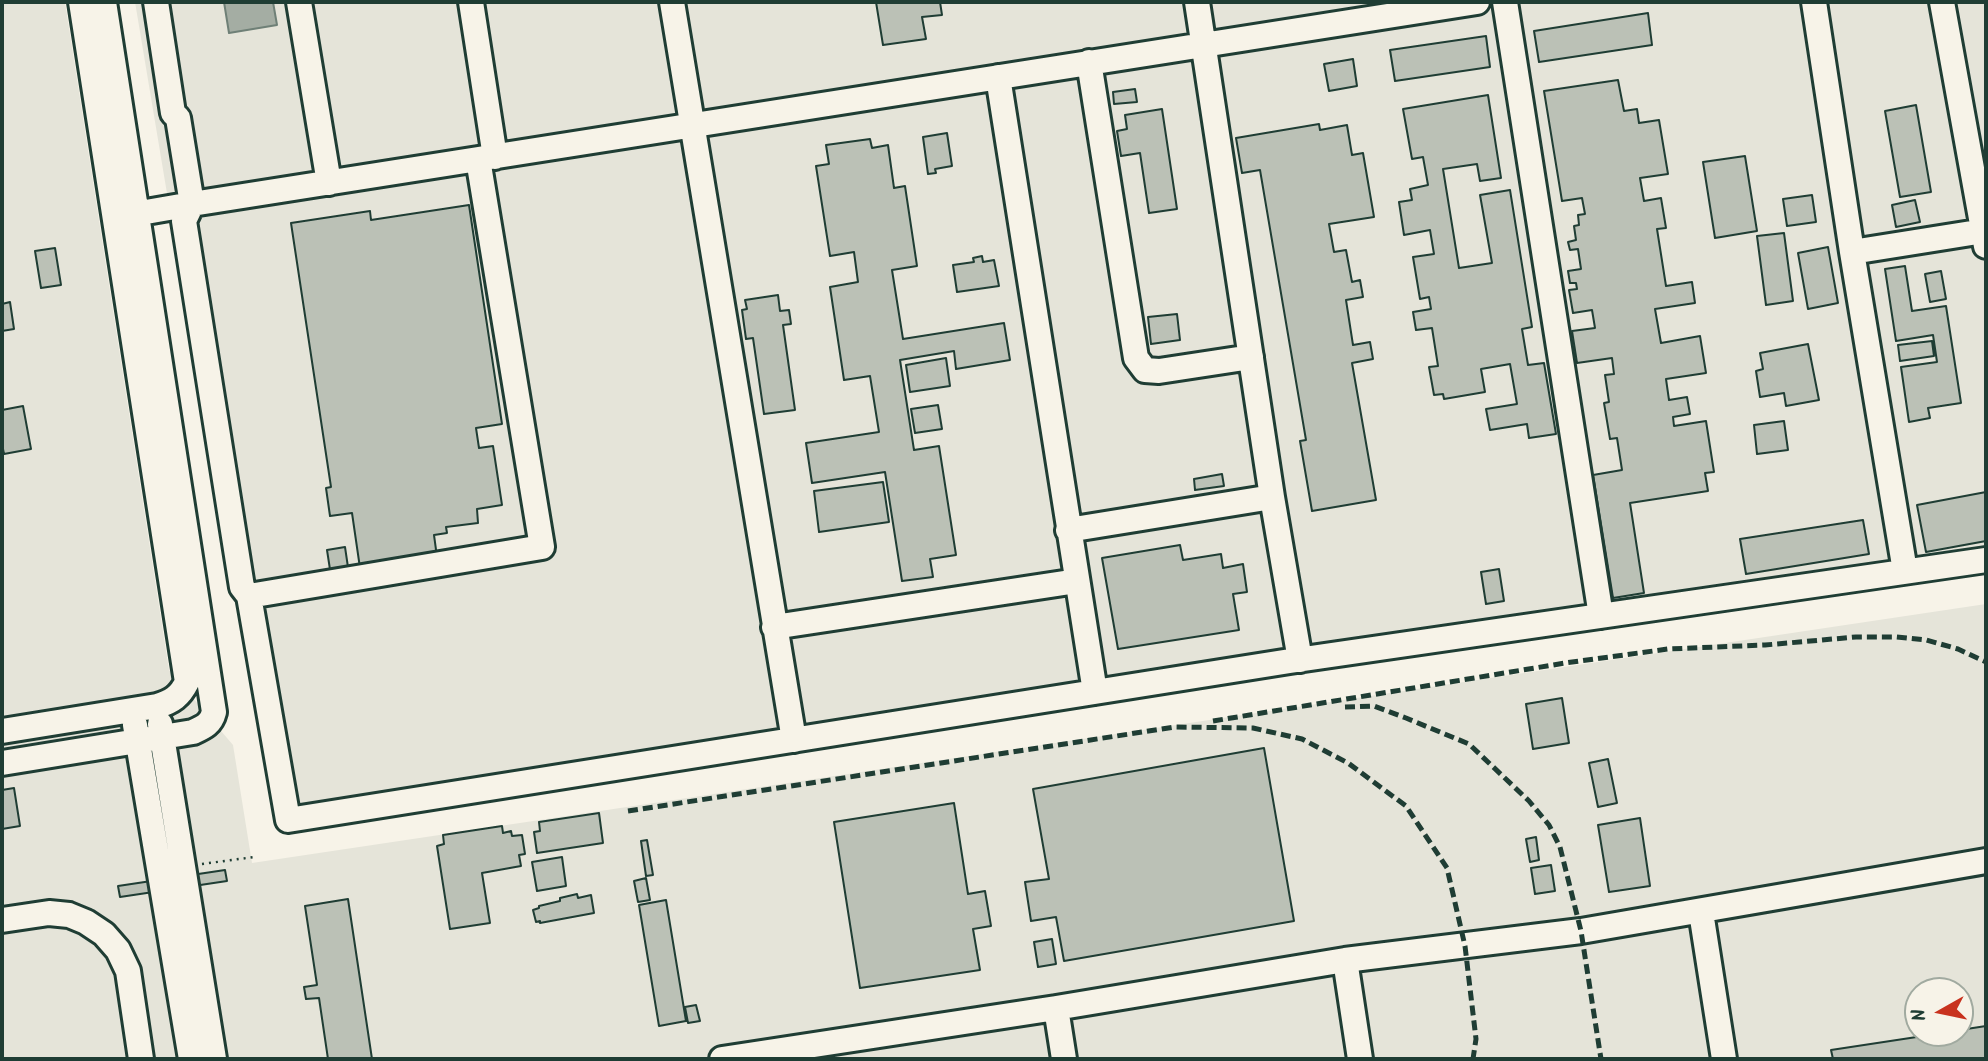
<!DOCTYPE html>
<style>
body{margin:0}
#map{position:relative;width:1988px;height:1061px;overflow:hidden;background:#f7f3e8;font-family:Kalam,sans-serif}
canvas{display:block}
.frame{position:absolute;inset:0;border:4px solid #1f3d34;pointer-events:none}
.north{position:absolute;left:1904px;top:977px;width:70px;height:70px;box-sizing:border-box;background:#f7f3e8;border:2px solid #a1aaa0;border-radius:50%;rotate:261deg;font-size:19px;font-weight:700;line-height:28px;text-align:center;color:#1f3d34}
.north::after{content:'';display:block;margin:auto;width:24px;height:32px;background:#c8321e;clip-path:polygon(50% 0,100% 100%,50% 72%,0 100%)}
</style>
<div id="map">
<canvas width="1988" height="1061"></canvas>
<div class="frame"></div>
<div class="north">N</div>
</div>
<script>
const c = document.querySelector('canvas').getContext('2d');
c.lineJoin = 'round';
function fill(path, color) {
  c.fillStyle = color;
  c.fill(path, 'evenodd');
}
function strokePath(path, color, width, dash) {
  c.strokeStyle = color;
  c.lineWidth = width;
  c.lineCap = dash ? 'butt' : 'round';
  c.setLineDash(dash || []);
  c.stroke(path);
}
fill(new Path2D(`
 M2 2H65L169 670 233 745 252 863 1986 604V1059H2ZM1918 991H1960V1033H1918Z
 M135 2H1986V565L1542 636 279 828 244 611 236 606Z`), '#e5e4d9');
const water = new Path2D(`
 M224 2H273L277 25 229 33Z`);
fill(water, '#a4ada3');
strokePath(water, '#6f8077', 2);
const building = new Path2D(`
 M876 2H940L942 15 922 17 926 39 883 45Z
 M1648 13 1652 45 1539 62 1534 31Z
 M1486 36 1490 67 1395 81 1390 50Z
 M1353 59 1357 86 1329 91 1324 64Z
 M1618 80 1624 111 1637 109 1639 123 1659 120 1668 174 1640 178 1644 201 1661 198 1666 228 1657 229 1666 286 1692 282 1695 303 1655 309 1661 343 1700 336 1706 373 1666 379 1669 400 1687 397 1690 414 1673 417 1674 426 1706 421 1714 472 1705 473 1708 491 1630 503 1644 593 1613 598 1593 475 1622 470 1617 438 1610 439 1604 403 1609 402 1605 375 1614 374 1612 358 1577 363 1572 331 1595 328 1592 310 1573 313 1569 290 1577 289 1576 283H1570L1568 271 1581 269 1578 249 1570 250 1568 242 1576 240 1574 226 1579 225 1578 215 1585 214 1582 198 1562 201 1544 91Z
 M1135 89 1137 102 1114 104 1113 92Z
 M1488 95 1501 178 1480 181 1477 164 1443 169 1459 268 1492 263 1480 195 1510 190 1532 327 1522 329 1528 365 1544 363 1556 434 1529 438 1527 424 1490 430 1486 409 1517 404 1510 364 1481 369 1485 392 1444 399 1443 394 1434 395 1429 367 1438 366 1432 328 1416 330 1413 312 1431 309 1429 297 1420 299 1413 257 1434 254 1430 230 1404 235 1399 202 1412 200 1410 189 1428 185 1423 157 1412 159 1403 109Z
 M1916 105 1931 192 1900 197 1885 111Z
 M1162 109 1177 209 1149 213 1140 153 1121 156 1117 131 1127 129 1125 115Z
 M1319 124 1320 130 1347 125 1352 155 1363 153 1374 217 1329 224 1334 252 1346 250 1352 282 1360 280 1363 297 1346 300 1353 345 1370 342 1373 359 1352 363 1376 500 1312 511 1300 441 1306 440 1260 170 1242 173 1236 138Z
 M947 133 952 166 935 169 936 173 928 174 923 137Z
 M870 139 872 148 888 145 894 188 905 186 917 266 892 270 903 339 1004 323 1010 360 956 369 954 351 900 360 914 450 939 446 956 555 930 559 933 577 902 581 885 472 812 483 806 443 879 432 870 376 844 380 830 287 858 282 854 252 830 256 816 166 829 164 826 145Z
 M1745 156 1757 231 1715 238 1703 162Z
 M1812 195 1816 222 1787 226 1783 199Z
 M1915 200 1920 222 1896 227 1892 205Z
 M469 205 502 424 476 428 479 448 493 446 502 505 477 509 478 523 446 527 447 533 434 535 437 557 360 568 352 513 330 516 326 488 331 487 291 223 370 211 371 220Z
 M1784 233 1793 301 1766 305 1757 236Z
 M1828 247 1838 303 1808 309 1798 253Z
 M55 248 61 285 41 288 35 251Z
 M982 256 983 262 994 260 999 286 957 292 953 265 974 262 973 258Z
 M1905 266 1912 311 1946 306 1961 403 1928 408 1930 418 1909 422 1901 367 1937 362 1933 335 1896 341 1885 269Z
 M1941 271 1946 299 1930 302 1925 274Z
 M778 295 780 311 789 310 791 324 783 325 795 410 764 414 753 338 746 339 742 310 747 309 745 300Z
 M10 302 14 329 2 331V304Z
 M1177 314 1180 340 1151 344 1148 317Z
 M1932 341 1934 356 1900 361 1898 345Z
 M1808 344 1819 400 1786 406 1784 393 1760 397 1756 371 1763 369 1760 353Z
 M946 358 950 386 910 392 906 365Z
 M938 405 942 429 915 433 911 409Z
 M23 406 31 449 4 454 2 444V410Z
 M1784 421 1788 450 1757 454 1754 425Z
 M1222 474 1224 486 1195 490 1194 479Z
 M883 482 889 522 819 532 814 491Z
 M1986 492V541L1926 552 1917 505Z
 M1863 520 1869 554 1746 574 1740 539Z
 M1180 545 1183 560 1221 554 1223 568 1243 564 1247 592 1233 594 1239 630 1118 649 1102 558Z
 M345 547 349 574 331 576 327 550Z
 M1499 569 1504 601 1486 604 1481 572Z
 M1562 698 1569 743 1533 749 1526 704Z
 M1264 748 1294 921 1064 961 1056 917 1031 921 1025 882 1049 879 1033 789Z
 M1608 759 1617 803 1598 807 1589 763Z
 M14 788 20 826 2 829V790Z
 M954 803 968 894 985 891 991 926 973 929 980 970 860 988 834 822Z
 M599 813 603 843 537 853 534 832 540 831 539 822Z
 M1640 818 1650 886 1609 892 1598 825Z
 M502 826 503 833 511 831 512 836 522 835 525 854 519 855 521 866 482 873 490 923 450 929 437 846 444 844 443 835Z
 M1536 837 1539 860 1530 862 1526 839Z
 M647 840 653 875 646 876 641 841Z
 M562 857 566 886 537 891 532 862Z
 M1551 865 1555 891 1535 894 1531 868Z
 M225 870 227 881 120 897 118 886Z
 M646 878 650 900 638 902 634 881Z
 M577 894 578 898 591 895 594 913 540 923V921L536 922 533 910 539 908V906L560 901V898Z
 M348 899 372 1059H328L319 998 306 999 304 987 317 985 305 906Z
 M666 900 686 1021 659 1026 639 905Z
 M1052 939 1056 964 1038 967 1034 942Z
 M696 1005 700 1021 688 1023 685 1007Z
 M1986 1026V1059H1833L1831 1050 1943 1033H1960V1030Z`);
fill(building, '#bbc1b6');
strokePath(building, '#1f3d34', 2);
const minor = new Path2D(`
 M156 2 173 113 178 118 192 204 1477 2
 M299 2 329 183
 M471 2 495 157
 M672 2 794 740
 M1197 2 1272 497 1300 660
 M1505 2 1601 616
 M1814 2 1852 252 1905 571
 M1942 2 1986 246
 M1089 62 1136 358 1145 370 1159 371 1251 357
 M998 77 1095 692
 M192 204 184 221 242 587 249 596 288 820 1290 661 1986 560
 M123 216 192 204
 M1852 252 1984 231
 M1068 530 1272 497
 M249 596 542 547 478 159
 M774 627 1077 581
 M160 724 214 1059
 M135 725 191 1059
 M2 731 157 706C172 702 180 696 187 682L81 2
 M2 763 193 732C204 727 211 724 214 712L104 2
 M1701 912 1724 1059
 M2 920 49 913 69 915 86 922 104 934 118 950 128 971 141 1059
 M1345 960 1360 1059
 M1056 1008 1064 1059
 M722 1059 1056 1008 1345 960 1581 931 1986 861`);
strokePath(minor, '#1f3d34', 30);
strokePath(new Path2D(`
 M202 864 254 857`), '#1f3d34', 2.5, [2, 5]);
strokePath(minor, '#f7f3e8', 24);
strokePath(new Path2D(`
 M1345 707 1374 706 1406 718 1469 744 1529 801 1549 825 1560 847 1581 931 1601 1059
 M1213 721 1565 663 1668 649 1765 645 1856 637H1896L1926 640 1958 649 1986 662
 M628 811 1175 727 1253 728 1302 739 1348 763 1406 806 1447 868 1465 946 1476 1039 1473 1059`), '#1f3d34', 5, [10, 5]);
</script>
